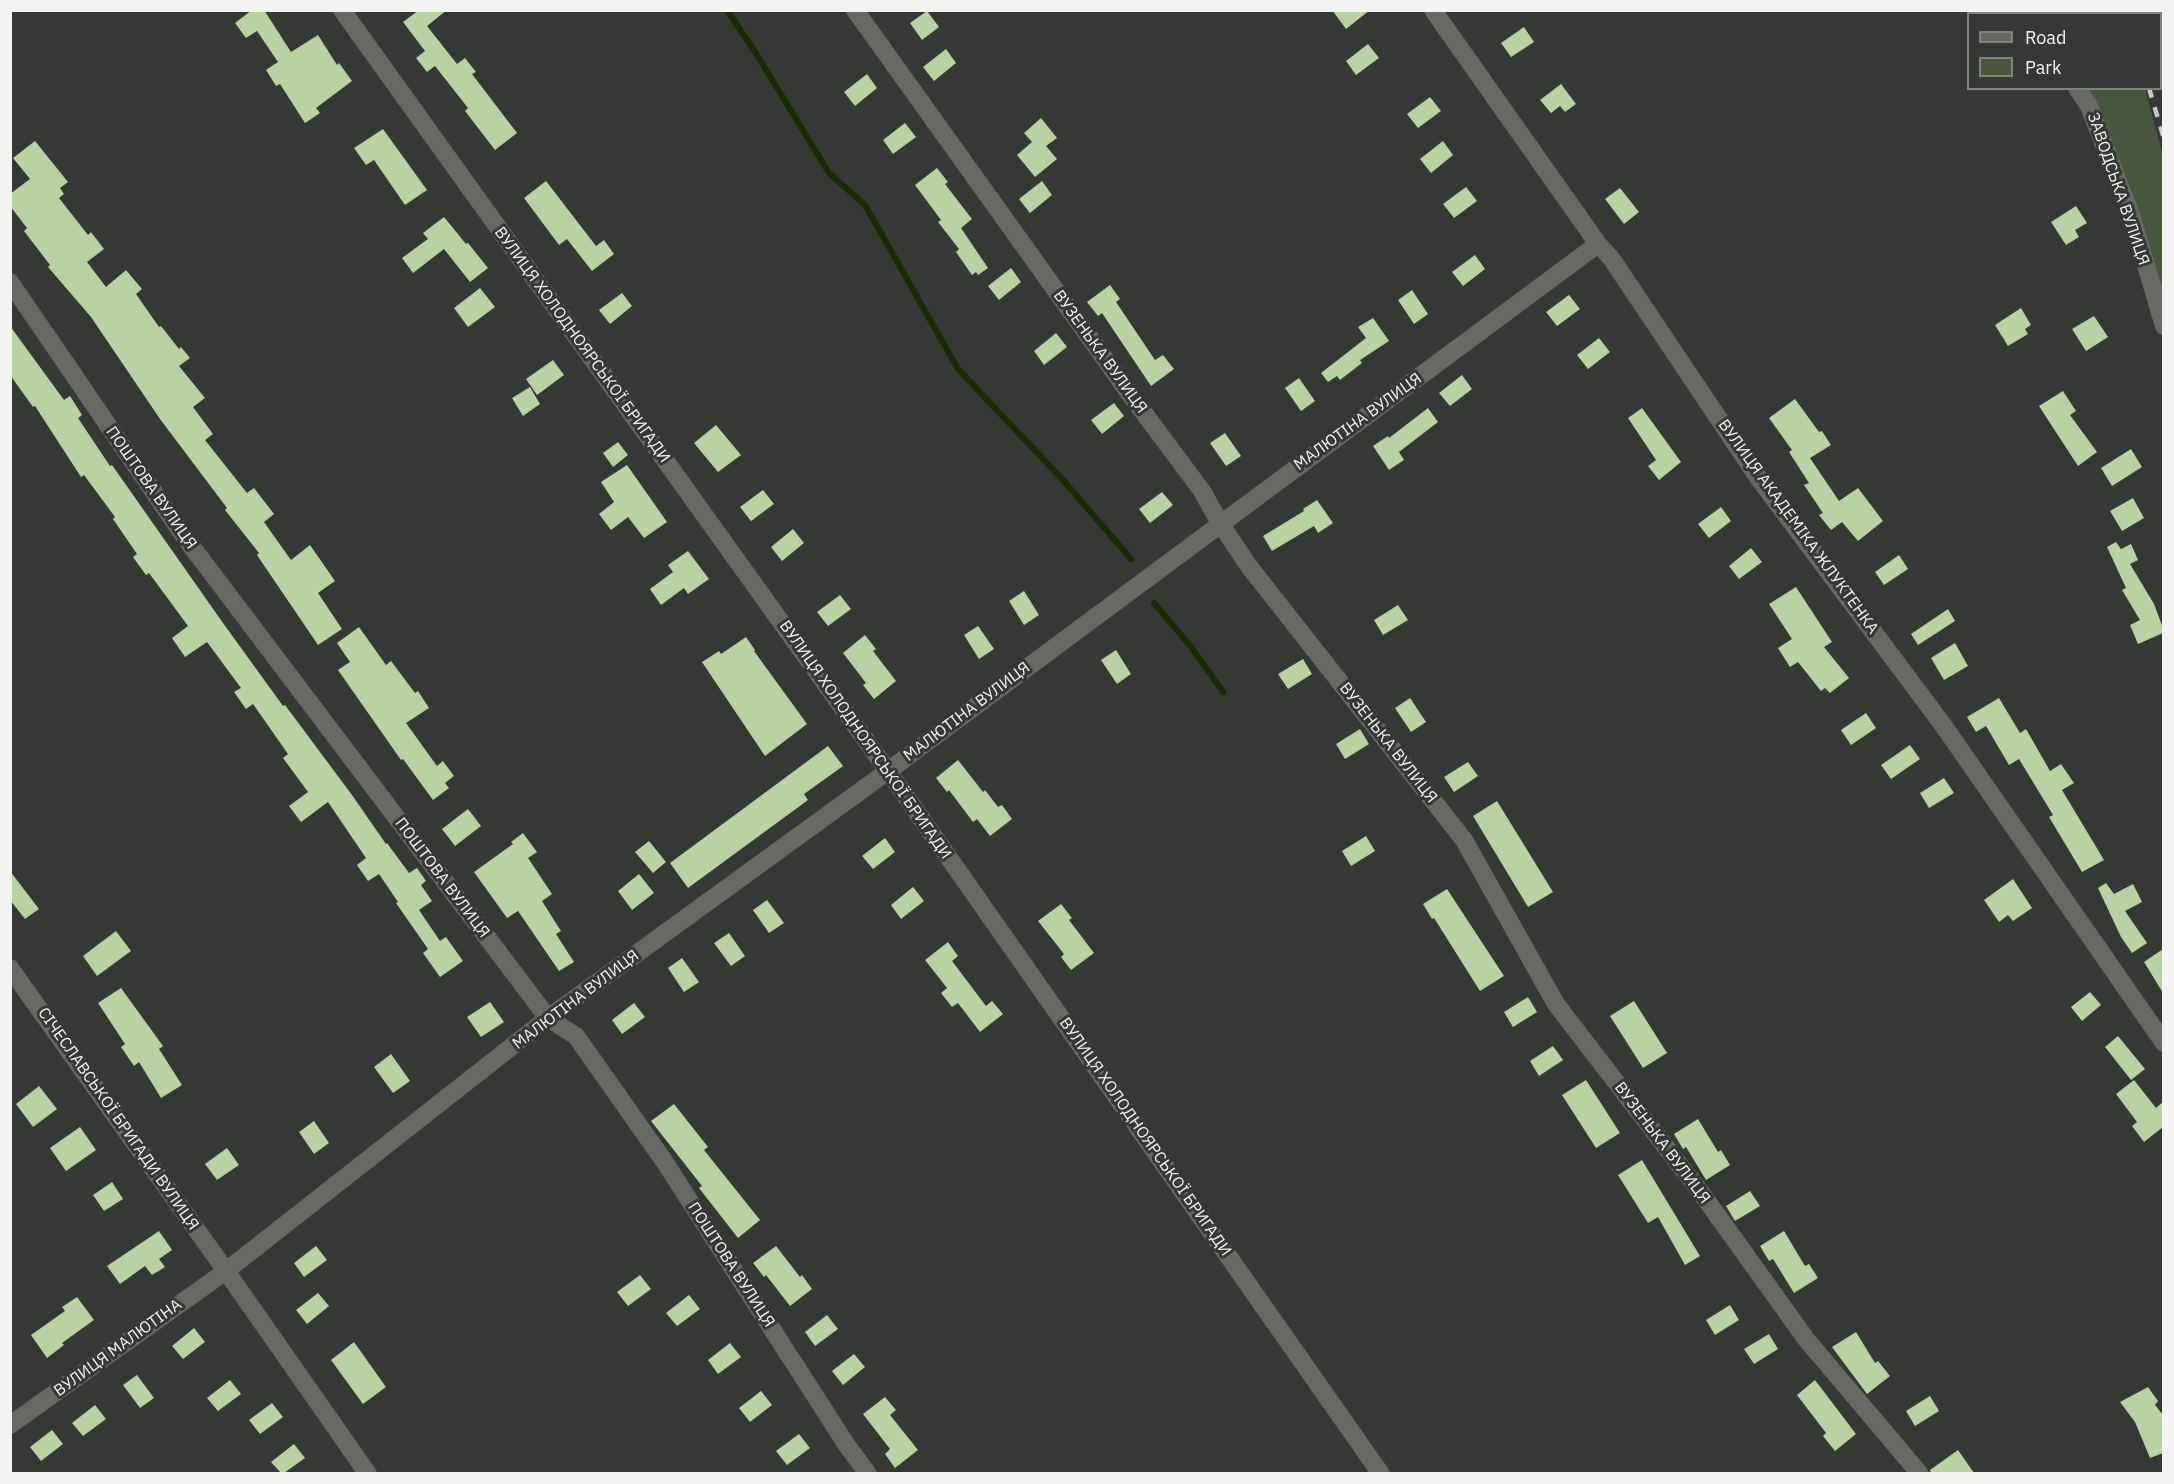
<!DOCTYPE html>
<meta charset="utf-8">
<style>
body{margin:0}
#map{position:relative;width:2174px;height:1484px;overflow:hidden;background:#353834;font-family:"IBM Plex Sans",sans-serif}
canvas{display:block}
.frame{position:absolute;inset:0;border:12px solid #f3f4f2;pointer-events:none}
.legend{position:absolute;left:1967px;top:12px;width:195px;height:78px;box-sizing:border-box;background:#353834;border:2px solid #818380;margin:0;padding:8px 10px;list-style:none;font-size:18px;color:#f3f4f2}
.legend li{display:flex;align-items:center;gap:12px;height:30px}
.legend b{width:30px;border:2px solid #818380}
</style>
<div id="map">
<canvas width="2174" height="1484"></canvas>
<div class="frame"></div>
<ul class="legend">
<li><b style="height:8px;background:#676965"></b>Road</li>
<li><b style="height:16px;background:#49583d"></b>Park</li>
</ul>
</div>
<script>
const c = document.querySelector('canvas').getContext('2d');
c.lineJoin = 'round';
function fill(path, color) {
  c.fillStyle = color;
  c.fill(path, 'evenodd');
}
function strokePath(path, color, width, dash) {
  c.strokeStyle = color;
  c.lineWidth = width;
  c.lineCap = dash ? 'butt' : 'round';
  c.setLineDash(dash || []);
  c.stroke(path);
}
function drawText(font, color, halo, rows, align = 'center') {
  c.font = font + ' "IBM Plex Sans",sans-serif';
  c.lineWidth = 6;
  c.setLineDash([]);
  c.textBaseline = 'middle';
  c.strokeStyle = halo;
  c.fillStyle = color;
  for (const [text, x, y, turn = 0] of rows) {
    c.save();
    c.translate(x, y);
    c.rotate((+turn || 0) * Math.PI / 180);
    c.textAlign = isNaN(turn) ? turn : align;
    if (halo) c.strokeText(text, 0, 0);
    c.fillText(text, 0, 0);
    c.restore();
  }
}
fill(new Path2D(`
 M2123 10 2124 13 2038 14 2037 11Z
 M2085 89H2145L2163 156V299Z`), '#49583d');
strokePath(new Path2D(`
 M727 10 757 55 829 173 865 205 958 369 1063 480 1131 559
 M1154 603 1192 648 1223 692`), '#182c03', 6);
fill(new Path2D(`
 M252 10H264L291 52 318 35 337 65 339 63 352 81 316 108 320 113 305 123 280 84 276 86 266 70 278 62 257 31 246 38 235 23Z
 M419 10H447L427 26 457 64 465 58 476 72 472 74 517 133 495 150 465 111 468 108 435 66 427 72 416 58 425 51 403 22Z
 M1332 10H1370L1346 29Z
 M927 11 939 27 922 40 910 23Z
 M1524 27 1534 42 1511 57 1501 43Z
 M1368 44 1379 58 1356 75 1346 61Z
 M946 49 956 63 934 81 923 67Z
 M867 74 877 88 855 106 844 92Z
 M1561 84 1576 104 1565 112 1560 106 1551 113 1540 100Z
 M1430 97 1441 111 1418 128 1407 114Z
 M1041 118 1057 138 1046 146 1057 159 1035 177 1017 155 1032 142 1024 133Z
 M905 123 916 137 893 154 883 140Z
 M383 129 427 190 405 205 374 160 366 165 354 148Z
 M35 141 68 182 60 188 64 194 59 198 88 235 91 232 104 249 87 262 106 287 126 270 142 289 136 294 159 327 161 326 179 349 181 347 190 358 179 366 205 398 193 407 213 434 205 440 247 493 254 488 274 514 264 522 291 560 310 545 335 581 318 593 342 629 318 645 257 555 259 553 225 510 227 508 160 419 91 317 48 267 50 265 24 231 27 228 10 206V194L30 179 13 158Z
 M1443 141 1453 155 1431 173 1420 159Z
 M937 168 948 182 945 184 972 219 961 228 988 268 978 275 976 272 972 275 956 252 959 249 938 222 941 220 915 185Z
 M546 181 596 246 604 240 614 254 592 271 567 239 559 245 524 198Z
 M1042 181 1052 195 1030 213 1019 199Z
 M1466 187 1477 201 1454 218 1443 204Z
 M1620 188 1639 212 1624 224 1605 199Z
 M2076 206 2087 223 2075 230 2079 237 2066 245 2051 222Z
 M444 217 466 244 468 243 488 268 470 282 444 249 413 273 402 258 428 239 423 233Z
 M1475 255 1485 269 1463 286 1452 272Z
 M1011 268 1021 282 999 300 988 286Z
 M1110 285 1120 299 1116 302 1155 360 1163 355 1174 369 1151 386 1102 313 1098 316 1087 302Z
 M480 288 495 307 468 327 454 308Z
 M1412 290 1428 314 1414 324 1398 300Z
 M622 293 632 306 610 324 599 310Z
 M1569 295 1580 309 1557 326 1546 312Z
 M2021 308 2031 325 2025 329 2028 334 2008 346 1995 325Z
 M2094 316 2108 337 2086 351 2072 329Z
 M1373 318 1389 341 1360 360 1362 363 1340 380 1337 376 1328 382 1321 373 1366 338 1358 327Z
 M10 326 64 400 70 396 82 415 78 418 110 466 112 465 223 623 283 706 285 705 352 795 386 844 387 843 409 873 417 868 426 881 421 885 432 901 419 910 440 941 446 937 463 961 440 977 423 953 428 949 396 903 398 902 379 874 368 881 357 865 366 858 328 802 301 822 289 806 308 792 283 758 288 754 253 704 246 709 234 692 241 688 207 642 185 657 172 638 188 626 149 573 146 575 133 557 137 554 113 519 115 517 84 475 81 477 35 406 33 407 10 375Z
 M1056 333 1067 347 1044 365 1034 351Z
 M1599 338 1610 352 1588 369 1577 355Z
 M553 360 564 375 537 395 526 379Z
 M1462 375 1472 389 1450 406 1439 393Z
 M1299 378 1315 401 1301 411 1285 388Z
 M530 387 540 404 523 416 512 398Z
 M2063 391 2076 411 2070 415 2097 452 2078 466 2039 406Z
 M1795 399 1819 432 1822 431 1831 445 1810 458 1839 501 1858 488 1883 521 1858 541 1842 522 1831 530 1819 515 1823 513 1804 485 1809 483 1789 452 1792 450 1769 418Z
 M1114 403 1124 416 1102 434 1091 420Z
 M1428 408 1438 422 1399 452 1404 460 1389 470 1373 446 1388 436 1389 438Z
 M1642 408 1681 462 1659 480 1648 466 1656 460 1628 418Z
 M716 425 741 455 718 472 694 443Z
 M1225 433 1241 456 1226 466 1210 443Z
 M618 442 628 455 613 467 603 453Z
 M2131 449 2142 467 2112 486 2101 468Z
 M627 465 667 522 644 538 628 517 611 530 599 514 614 502 601 482Z
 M763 490 774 504 751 521 740 507Z
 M1162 492 1173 505 1150 523 1139 509Z
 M2133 498 2144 518 2122 531 2110 511Z
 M1317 500 1333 523 1318 533 1314 526 1272 551 1263 536 1304 511 1303 509Z
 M1721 507 1731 521 1709 538 1698 524Z
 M793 529 804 543 782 561 771 547Z
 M2116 542 2121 549 2131 544 2138 560 2130 564 2154 604 2163 628V633L2138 644 2130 625 2140 620 2122 590 2126 588 2107 547Z
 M1751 548 1762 562 1739 579 1729 566Z
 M688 551 709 579 688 594 684 588 661 605 650 589 673 572 668 565Z
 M1899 555 1908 569 1884 585 1875 572Z
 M1796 587 1832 642 1824 647 1849 678 1830 693 1825 688 1821 691 1798 662 1790 667 1778 648 1792 639 1769 604Z
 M1024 591 1039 615 1024 625 1009 601Z
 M840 595 851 609 828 626 817 612Z
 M1398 605 1408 620 1383 635 1374 620Z
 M1948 609 1955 621 1918 645 1911 634Z
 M978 626 994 649 979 659 964 635Z
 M359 627 386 665 391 661 415 693 418 691 429 708 406 723 437 766 443 761 454 776 445 783 449 788 433 800 403 759 401 760 338 670 350 662 337 643Z
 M865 635 876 649 873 651 896 681 874 699 863 685 866 683 843 653Z
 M746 637 755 650 754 651 807 724 765 756 702 662 719 651 721 654Z
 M1955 643 1968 666 1944 680 1931 658Z
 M1116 650 1131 674 1117 684 1101 660Z
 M1303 659 1312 674 1288 689 1278 674Z
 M1410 698 1426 722 1411 732 1395 708Z
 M1999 698 2020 733 2026 729 2050 771 2061 764 2074 783 2062 790 2104 860 2082 872 2049 817 2053 815 2019 759 2009 765 1986 726 1976 732 1967 717Z
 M1866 713 1876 728 1851 745 1841 730Z
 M1360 729 1369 744 1345 759 1336 744Z
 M1910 745 1920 759 1891 779 1881 765Z
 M828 746 843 766 804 794 808 800 688 888 670 863Z
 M958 760 983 792 985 790 998 807 1002 805 1012 819 990 836 977 819 973 822 949 790 947 792 936 778Z
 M1468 762 1478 776 1454 792 1444 777Z
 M1944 778 1954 793 1929 808 1920 793Z
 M1497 801 1553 892 1528 907 1473 816Z
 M468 809 481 826 455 846 442 829Z
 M523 833 537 852 528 858 552 894 542 901 561 931 556 934 574 962 559 971 518 911 507 918 474 872 513 844 511 842Z
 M1366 836 1375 851 1351 866 1342 851Z
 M885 838 895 852 873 869 862 856Z
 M649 841 666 862 653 873 635 852Z
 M10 871 39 909 25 919 10 900Z
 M639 874 654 893 632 910 618 891Z
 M2013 879 2032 908 2013 921 2008 915 1999 922 1984 900Z
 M2106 883 2114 894 2133 884 2142 902 2125 911 2147 943 2132 953 2121 937 2098 888Z
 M913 887 924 901 901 919 891 905Z
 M1447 889 1504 976 1480 991 1434 918 1432 919 1423 904Z
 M767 900 784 923 769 933 753 910Z
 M1061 904 1072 918 1069 920 1094 953 1071 970 1061 957 1064 954 1038 921Z
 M116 931 131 951 97 976 83 956Z
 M729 933 745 956 731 966 714 943Z
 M948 942 958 956 952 961 986 1006 992 1001 1003 1014 980 1032 958 1003 952 1007 941 993 947 988 925 960Z
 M2163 949V993L2144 962Z
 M682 958 699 982 684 992 668 968Z
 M121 988 163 1046 159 1049 182 1085 161 1098 139 1062 134 1066 121 1047 125 1044 98 1003Z
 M2090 992 2101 1005 2082 1021 2071 1007Z
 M1528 997 1537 1012 1513 1027 1504 1012Z
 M1634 1001 1667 1053 1643 1068 1610 1016Z
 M490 1002 504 1022 481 1037 467 1017Z
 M634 1003 645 1017 622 1034 612 1020Z
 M2118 1036 2145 1069 2131 1080 2105 1047Z
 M1553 1046 1563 1060 1539 1076 1530 1061Z
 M391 1054 410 1081 393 1093 374 1067Z
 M1586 1080 1620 1133 1596 1148 1562 1095Z
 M2134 1080 2156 1108 2163 1102V1127L2144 1142 2132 1126 2137 1122 2116 1094Z
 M39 1086 57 1109 33 1127 16 1104Z
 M674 1104 708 1147 704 1150 760 1220 738 1238 699 1188 702 1186 651 1121Z
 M1698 1119 1718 1152 1721 1150 1730 1165 1706 1180 1686 1147 1683 1149 1674 1134Z
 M314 1121 329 1143 314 1154 299 1132Z
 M80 1127 96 1150 66 1171 50 1148Z
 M227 1148 239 1165 217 1180 205 1164Z
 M1642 1160 1700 1256 1685 1265 1658 1217 1648 1223 1618 1175Z
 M112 1182 123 1199 104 1211 93 1195Z
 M1750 1191 1760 1206 1735 1221 1726 1206Z
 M159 1231 172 1250 159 1259 165 1267 152 1275 145 1266 120 1284 107 1266Z
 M1784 1231 1805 1266 1809 1264 1818 1278 1794 1293 1773 1259 1769 1261 1760 1246Z
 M316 1246 327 1260 304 1277 294 1263Z
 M776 1246 800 1277 802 1275 812 1289 790 1306 766 1275 764 1277 753 1263Z
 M640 1275 651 1289 628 1306 617 1292Z
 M318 1293 329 1306 307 1324 296 1310Z
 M689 1295 700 1309 677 1326 666 1313Z
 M77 1297 94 1320 62 1343 64 1345 47 1358 31 1335 65 1311 62 1307Z
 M1730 1305 1739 1320 1715 1335 1706 1320Z
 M827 1315 838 1329 815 1346 805 1332Z
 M194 1328 205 1342 183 1359 172 1346Z
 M1856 1332 1875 1363 1878 1361 1890 1376 1867 1394 1832 1347Z
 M1769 1334 1778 1349 1754 1364 1744 1349Z
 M354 1342 386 1387 363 1404 331 1360Z
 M730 1343 741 1357 718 1374 708 1360Z
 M854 1354 865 1367 843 1385 832 1371Z
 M137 1375 154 1398 140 1408 123 1385Z
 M230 1380 241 1394 218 1411 207 1398Z
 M1815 1380 1856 1434 1835 1451 1823 1436 1826 1433 1797 1395Z
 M2148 1387 2158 1401 2155 1405 2163 1415V1453L2150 1458 2135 1422 2120 1402Z
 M761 1391 772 1405 750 1422 739 1408Z
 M1930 1396 1939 1411 1915 1426 1906 1411Z
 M885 1397 896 1410 890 1415 918 1450 895 1468 885 1454 890 1449 863 1414Z
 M272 1403 283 1417 260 1434 249 1420Z
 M95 1405 106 1419 83 1436 72 1423Z
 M52 1430 63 1444 41 1461 30 1447Z
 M799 1434 810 1448 787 1465 776 1451Z
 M294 1444 305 1458 284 1473H281L271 1462Z
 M1958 1450 1974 1473H1931L1930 1470Z`), '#b8d2a4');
strokePath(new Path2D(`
 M855 10 1135 401 1202 491 1220 523 1248 565 1464 840 1556 1004 1702 1194 1806 1339 1920 1474
 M1433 10 1598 244 1611 258 1757 476 1943 725 2164 1043
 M2024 10 2026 14
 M2077 88 2089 106 2131 215 2164 326
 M10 282 186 539 548 1018 576 1036 664 1161 846 1444 868 1474
 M10 968 226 1271 548 1018 888 771 1598 244`), '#676965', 18);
strokePath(new Path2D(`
 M342 10 888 771 1381 1474
 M10 1425 226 1271 368 1474`), '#676965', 18);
strokePath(new Path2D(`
 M2128 10V14
 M2144 10 2145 14
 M2160 75 2164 86
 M2149 88 2164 139`), '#cacbc9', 4.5, [10, 10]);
drawText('16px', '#f3f4f2', '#353834', [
 ["ЗАВОДСЬКА ВУЛИЦЯ",2118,189,71],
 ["ВУЛИЦЯ ХОЛОДНОЯРСЬКОЇ БРИГАДИ",582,345,54],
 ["ВУЗЕНЬКА ВУЛИЦЯ",1100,352,54],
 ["МАЛЮТІНА ВУЛИЦЯ",1358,422,-36],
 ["ПОШТОВА ВУЛИЦЯ",151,488,55],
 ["ВУЛИЦЯ АКАДЕМІКА ЖЛУКТЕНКА",1798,527,54],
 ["МАЛЮТІНА ВУЛИЦЯ",967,712,-37],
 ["ВУЛИЦЯ ХОЛОДНОЯРСЬКОЇ БРИГАДИ",865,740,55],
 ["ВУЗЕНЬКА ВУЛИЦЯ",1388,743,52],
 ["ПОШТОВА ВУЛИЦЯ",442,878,53],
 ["МАЛЮТІНА ВУЛИЦЯ",576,1000,-37],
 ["СІЧЕСЛАВСЬКОЇ БРИГАДИ ВУЛИЦЯ",118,1119,55],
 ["ВУЛИЦЯ ХОЛОДНОЯРСЬКОЇ БРИГАДИ",1145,1137,55],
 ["ВУЗЕНЬКА ВУЛИЦЯ",1662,1143,53],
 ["ПОШТОВА ВУЛИЦЯ",731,1265,57],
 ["ВУЛИЦЯ МАЛЮТІНА",118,1348,-36]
]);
</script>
